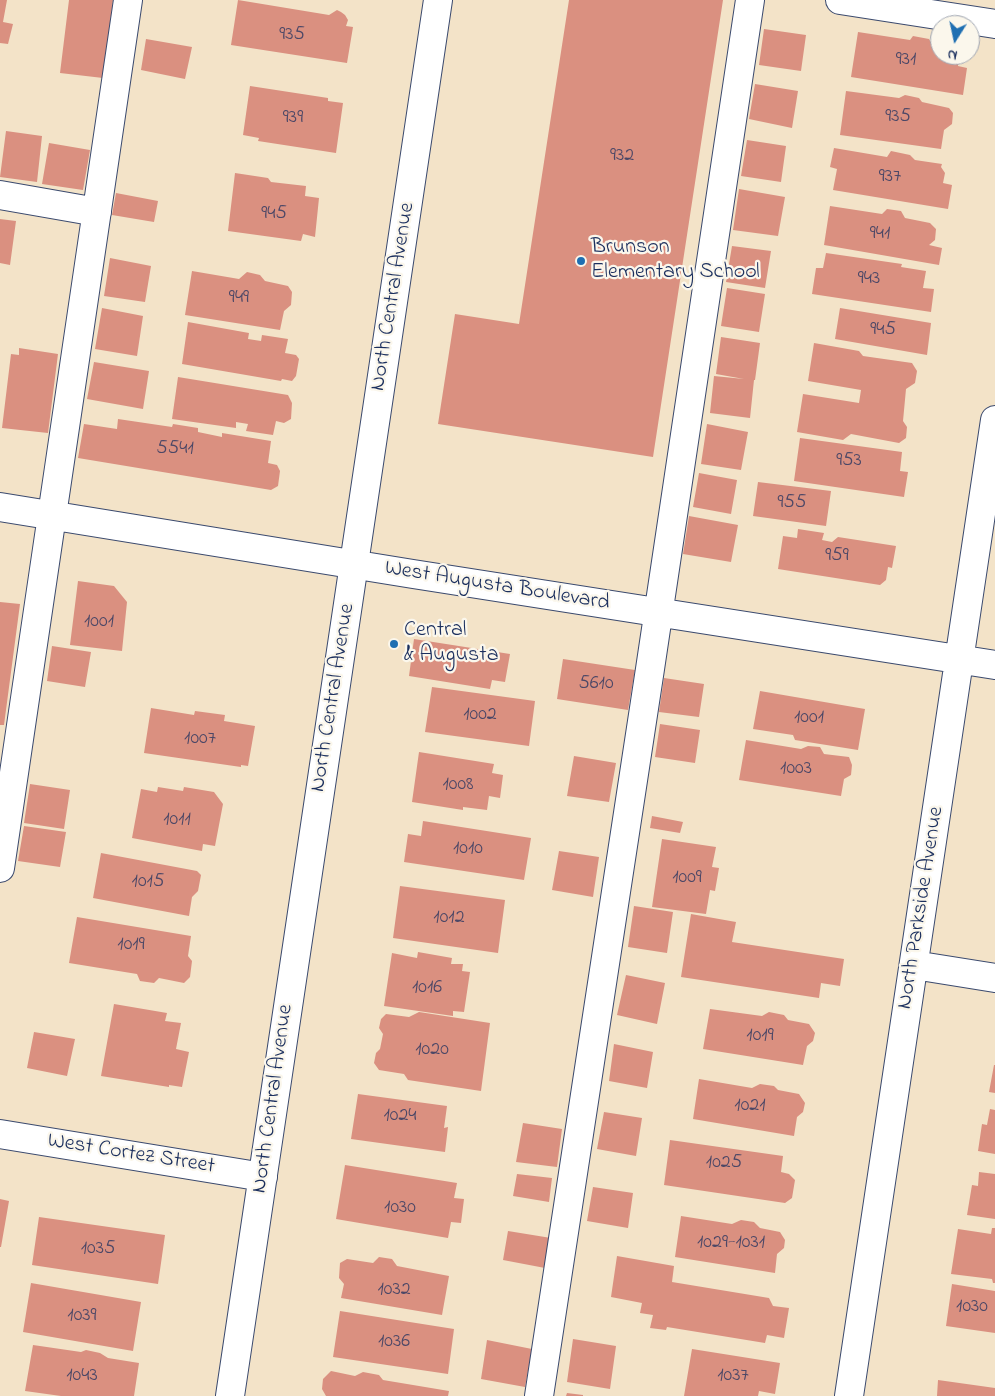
<!DOCTYPE html>
<style>
body{margin:0}
#map{position:relative;width:995px;height:1396px;overflow:hidden;background:#f3e3c8;font-family:"Indie Flower",sans-serif}
canvas{display:block}
.north{position:absolute;left:930px;top:15px;width:50px;height:50px;box-sizing:border-box;background:#fbf7ec;border:1px solid #a1a7b3;border-radius:50%;rotate:190deg;font-size:14px;font-weight:700;line-height:20px;text-align:center;color:#1b2f5e}
.north::after{content:'';display:block;margin:auto;width:18px;height:22px;background:#1f6fb2;clip-path:polygon(50% 0,100% 100%,50% 72%,0 100%)}
</style>
<div id="map">
<canvas width="995" height="1396"></canvas>
<div class="north">N</div>
</div>
<script>
const c = document.querySelector('canvas').getContext('2d');
c.lineJoin = 'round';
function fill(path, color) {
  c.fillStyle = color;
  c.fill(path, 'evenodd');
}
function strokePath(path, color, width, dash) {
  c.strokeStyle = color;
  c.lineWidth = width;
  c.lineCap = dash ? 'butt' : 'round';
  c.setLineDash(dash || []);
  c.stroke(path);
}
function drawText(font, color, halo, rows, align = 'center') {
  c.font = font + ' "Indie Flower",sans-serif';
  c.lineWidth = 4.5;
  c.setLineDash([]);
  c.textBaseline = 'middle';
  c.strokeStyle = halo;
  c.fillStyle = color;
  for (const [text, x, y, turn = 0] of rows) {
    c.save();
    c.translate(x, y);
    c.rotate((+turn || 0) * Math.PI / 180);
    c.textAlign = isNaN(turn) ? turn : align;
    if (halo) c.strokeText(text, 0, 0);
    c.fillText(text, 0, 0);
    c.restore();
  }
}
fill(new Path2D(`
 M0 0H7L3 22 13 24 8 44 0 43Z
 M69 0H113L103 78 60 73Z
 M238 0 329 15 337 10 341 12 345 15 348 20 346 26 353 27 347 63 231 45Z
 M569 0H723L653 457 438 424 455 314 519 324Z
 M764 29 806 35 801 71 759 65Z
 M858 32 910 40 913 36 929 39 932 44 940 45V55H959L958 66 967 68 963 95 851 77Z
 M146 39 192 47 185 79 141 70Z
 M755 84 798 91 792 128 749 119Z
 M250 86 328 98V101L343 103 336 153 258 141 259 138 243 135Z
 M846 91 899 98 905 95 919 98 922 102 949 108 953 113 952 124 944 130 941 149 840 135Z
 M6 131 42 136 37 182 0 177Z
 M747 140 786 146 781 182 741 176Z
 M49 143 90 150 83 190 42 184Z
 M834 148 887 157 891 151 910 155 915 160 942 164 941 167 945 173 943 183 952 185 948 209 833 190 837 169 830 167Z
 M235 173 268 178 271 182 306 186 305 196 319 198 315 237 303 234 301 241 228 231Z
 M739 189 785 197 778 236 733 230Z
 M116 193 158 201 154 222 112 215Z
 M830 206 882 214 887 209 901 211 905 218 930 223 936 229 935 240 929 245 942 248 939 265 824 245Z
 M0 219 16 221 10 265 0 263Z
 M732 246 771 251 765 288 726 282Z
 M826 253 902 264 901 267 926 271 923 288 934 289 931 312 812 294 816 268H823Z
 M110 258 151 266 145 302 104 296Z
 M192 271 239 279 247 272 260 275 265 281 288 286 292 292 291 305 284 311 280 330 185 315Z
 M727 288 765 294 759 332 721 326Z
 M102 308 143 316 137 356 95 349Z
 M840 308 931 323 927 355 835 339Z
 M188 322 249 333 248 339 261 341 262 335 288 339 285 353 296 355 299 359 296 376 292 381 282 379 281 381 182 364Z
 M721 337 760 343 755 380H754L750 418 710 413 714 376 744 379 716 374Z
 M814 343 859 351 863 356 912 363 917 371 915 383 906 389 903 421 907 427 906 438 899 443 851 434 843 440 797 432 803 394 859 403 861 390 808 381Z
 M19 348 58 354 48 433 2 428 11 354 19 355Z
 M94 362 149 371 143 409 87 399Z
 M178 377 288 395 292 403 291 419 284 423 276 421 273 435 246 431 248 424 236 422V428L172 419Z
 M118 419 172 427 173 424 198 428V432L222 437V433L271 441 268 463 277 465 280 471 278 486 271 490 78 458 84 424 117 429Z
 M707 424 748 432 741 470 701 464Z
 M800 438 902 452 900 471 908 472 904 497 794 481Z
 M699 473 737 480 731 514 693 507Z
 M758 482 831 491 826 526 753 516Z
 M689 516 738 525 731 562 683 554Z
 M798 529 824 533 822 540 832 542 838 537 896 546 892 568 888 567 886 580 880 585 778 569 783 536 797 538Z
 M78 581 114 586 127 602 122 651 70 645Z
 M0 602 20 604 4 725H0Z
 M414 639 510 654 505 682 492 680 490 689 409 676Z
 M52 646 91 652 85 687 47 681Z
 M563 659 635 670 628 710 557 699Z
 M664 678 704 684 699 717 659 712Z
 M432 687 535 701 529 746 425 732Z
 M760 691 865 709 858 750 795 740 793 735 753 729Z
 M151 708 194 715 195 711 225 715 224 721 255 726 248 766 241 765V767L144 753Z
 M660 724 700 730 695 763 655 757Z
 M746 740 801 749 808 746 820 747 824 754 849 757 852 765 851 775 844 779 841 796 739 780Z
 M419 752 494 764 492 773 503 775 500 798 489 796 487 810 463 807V810L412 802Z
 M574 756 616 763 609 802 567 796Z
 M30 784 70 790 64 829 24 823Z
 M158 787 183 791 184 787 214 792 223 804 215 846 203 844 202 851 132 838 141 789 157 792Z
 M652 816 683 822 680 833 650 828Z
 M423 821 531 838 524 880 404 862 408 834 421 836Z
 M24 826 66 832 60 867 18 861Z
 M662 839 716 847 712 867 719 868 715 891 710 890 706 914 652 907Z
 M559 851 599 857 593 897 552 890Z
 M101 853 197 871 201 875 198 891 192 897 189 916 93 898Z
 M400 886 505 900 498 953 393 938Z
 M634 906 673 912 667 953 628 947Z
 M691 914 736 922 732 942 844 959 840 986 821 983 819 998 681 977Z
 M77 917 191 936 188 956 192 961 190 977 184 983 159 978 154 983 140 981 137 974 69 963Z
 M418 952 452 958 451 964H463L462 971 470 972 464 1012 453 1011V1016L384 1006 392 953 417 958Z
 M626 975 665 983 657 1024 617 1015Z
 M114 1004 167 1013 165 1021 181 1023 176 1049 189 1052 182 1087 169 1085V1087L101 1076Z
 M710 1009 762 1016 769 1012 784 1015 788 1020 809 1024 815 1033 813 1041 807 1046 803 1065 703 1049Z
 M419 1012 490 1023 481 1091 408 1080 404 1074 379 1070 374 1063 376 1053 380 1049 383 1034 379 1028 381 1019 386 1014 409 1017Z
 M34 1032 75 1039 67 1076 27 1068Z
 M614 1044 653 1052 647 1088 609 1081Z
 M994 1065H995V1093L989 1092Z
 M699 1079 752 1088 760 1084 774 1086 778 1090 799 1094 805 1103 803 1112 797 1117 794 1136 693 1119Z
 M358 1094 447 1106 444 1128 448 1127 445 1152 351 1139Z
 M990 1109 995 1110V1154L978 1151 982 1124 987 1125Z
 M604 1112 642 1118 636 1156 597 1149Z
 M523 1123 562 1129 557 1167 516 1162Z
 M670 1140 783 1156 781 1172 789 1174 795 1180 792 1198 785 1203 664 1185Z
 M345 1165 457 1183 454 1198 464 1199 461 1223 451 1222 448 1238 336 1219Z
 M979 1172 995 1174V1219L967 1215 972 1185 978 1186Z
 M517 1174 552 1178 549 1202 513 1196Z
 M593 1187 633 1193 628 1228 587 1221Z
 M0 1199 9 1201 1 1247H0Z
 M681 1216 732 1224 741 1220 754 1222 760 1228 780 1232 785 1240 784 1248 777 1254 775 1273 675 1257Z
 M39 1217 165 1235 158 1284 32 1265Z
 M992 1228H995V1283H993L992 1279 951 1274 958 1229 991 1234Z
 M508 1231 551 1238 545 1268 503 1260Z
 M617 1256 674 1266 672 1282 769 1298 773 1306 789 1308 784 1338 767 1335 765 1343 667 1327 666 1330 650 1328 653 1315 640 1313 642 1303 611 1297Z
 M379 1257 392 1259 397 1266 449 1276 442 1315 341 1298 344 1284 339 1278 340 1263 347 1259 373 1263Z
 M31 1283 141 1302 133 1351 23 1332Z
 M952 1284 995 1291V1333L946 1326Z
 M340 1311 454 1329 448 1374 333 1357Z
 M573 1339 616 1346 610 1389 567 1382Z
 M487 1340 532 1349 525 1387 481 1379Z
 M33 1345 81 1352 86 1350 100 1353 108 1358 139 1363 134 1396H61L25 1391Z
 M692 1349 780 1363 775 1394 759 1391 758 1396H684Z
 M331 1371 355 1376 363 1372 379 1375 383 1380 449 1391 448 1396H326L322 1389 323 1379Z
 M938 1380 995 1388V1396H937Z
 M567 1393 583 1395V1396H566Z`), '#da9080');
const minor = new Path2D(`
 M840 0 995 24
 M0 195 97 212
 M0 507 413 574 995 665
 M0 868 128 0
 M914 965 995 978
 M0 1134 263 1177
 M230 1396 438 0
 M539 1396 650 669 750 0
 M849 1396 995 420`);
strokePath(minor, '#3b4a6e', 30);
strokePath(minor, '#fff', 28);
for (const [x, y, r, color] of [
 [581,261,5,"#1f6fb2"],
 [394,644,5,"#1f6fb2"]
]) {
  const dot = new Path2D();
  dot.arc(x, y, r, 0, 2 * Math.PI);
  c.fillStyle = color;
  c.fill(dot);
  strokePath(dot, '#fbf7ec', 2);
}
drawText('20px', '#4b4766', null, [
 ["935",292,36],
 ["931",906,61],
 ["935",898,118],
 ["939",293,119],
 ["932",622,157],
 ["937",890,178],
 ["945",274,215],
 ["941",880,235],
 ["943",869,280],
 ["949",239,299],
 ["945",883,331],
 ["5541",175,450],
 ["953",849,462],
 ["955",792,504],
 ["959",837,557],
 ["1001",99,623],
 ["5610",596,685],
 ["1002",480,716],
 ["1001",809,719],
 ["1007",200,740],
 ["1003",796,770],
 ["1008",458,786],
 ["1011",177,821],
 ["1010",468,850],
 ["1009",687,879],
 ["1015",148,883],
 ["1012",449,919],
 ["1019",131,946],
 ["1016",427,989],
 ["1019",760,1037],
 ["1020",432,1051],
 ["1021",750,1107],
 ["1024",400,1117],
 ["1025",724,1164],
 ["1030",400,1209],
 ["1029-1031",731,1244],
 ["1035",98,1250],
 ["1032",394,1291],
 ["1030",972,1308],
 ["1039",82,1317],
 ["1036",394,1343],
 ["1043",82,1377],
 ["1037",733,1377]
]);
drawText('22px', '#1b2f5e', '#fbf7ec', [
 ["Brunson",591,248],
 ["Elementary School",591,273],
 ["Central",404,631],
 ["& Augusta",404,656]
], 'left');
drawText('22px', '#1b2f5e', '#fbf7ec', [
 ["North Central Avenue",394,297,-81],
 ["West Augusta Boulevard",497,587,9],
 ["North Central Avenue",334,698,-81],
 ["North Parkside Avenue",922,908,-81],
 ["North Central Avenue",274,1099,-82],
 ["West Cortez Street",131,1155,9]
]);
</script>
